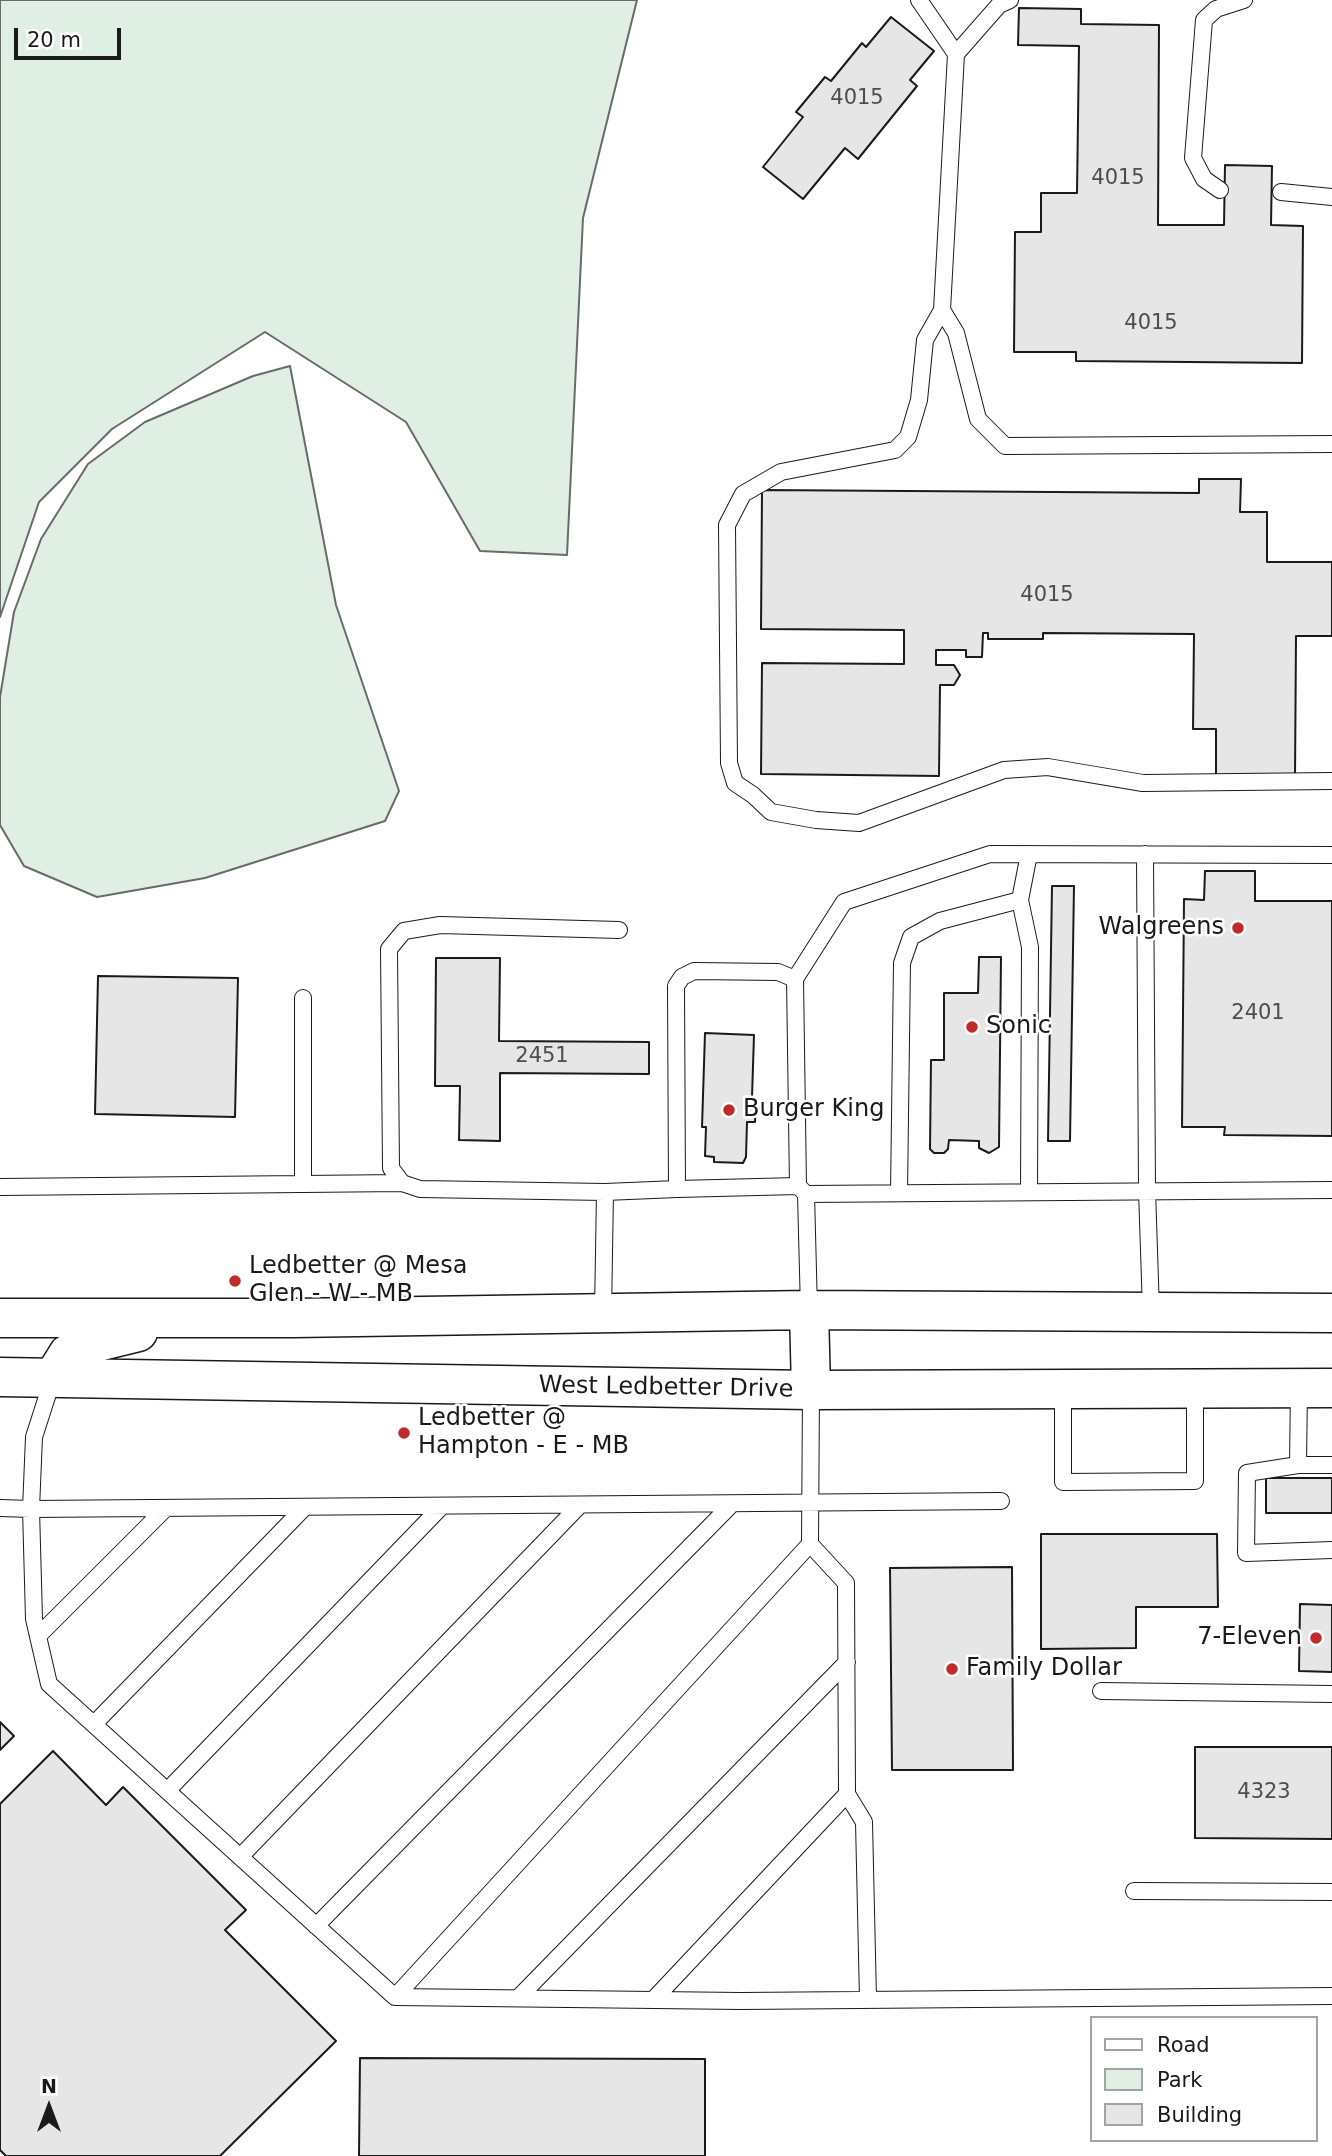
<!DOCTYPE html>
<style>
body{margin:0}
#map{position:relative;width:1332px;height:2156px;overflow:hidden;background:#fff;font-family:"DejaVu Sans",sans-serif}
canvas{display:block}
.legend{position:absolute;left:1090px;top:2016px;width:228px;height:126px;box-sizing:border-box;background:#fff;border:2px solid #a3a3a3;margin:0;padding:9px 12px;list-style:none;font-size:21px;color:#1a1a1a}
.legend li{display:flex;align-items:center;gap:14px;height:35px}
.legend b{width:35px;border:2px solid #a3a3a3}
.north{position:absolute;left:14px;top:2072px;width:70px;height:70px;-webkit-text-stroke:5px #fff;paint-order:stroke;rotate:0deg;font-size:19px;font-weight:700;line-height:28px;text-align:center;color:#1a1a1a}
.north::after{content:'';display:block;margin:auto;width:24px;height:32px;background:#1a1a1a;clip-path:polygon(50% 0,100% 100%,50% 72%,0 100%)}
.scale{position:absolute;left:14px;top:28px;width:107px;height:32px;box-sizing:border-box;border:4px solid #1a1a1a;border-top:0;padding-left:9px;font-size:21px;line-height:24px;white-space:nowrap;color:#1a1a1a;-webkit-text-stroke:5px #fff;paint-order:stroke}
</style>
<div id="map">
<canvas width="1332" height="2156"></canvas>
<ul class="legend">
<li><b style="height:9px;background:#fff"></b>Road</li>
<li><b style="height:19px;background:#e0efe3"></b>Park</li>
<li><b style="height:19px;background:#e6e6e6"></b>Building</li>
</ul>
<div class="north">N</div>
<div class="scale">20 m</div>
</div>
<script>
const c = document.querySelector('canvas').getContext('2d');
c.lineJoin = 'round';
function fill(path, color) {
  c.fillStyle = color;
  c.fill(path, 'evenodd');
}
function strokePath(path, color, width, dash) {
  c.strokeStyle = color;
  c.lineWidth = width;
  c.lineCap = dash ? 'butt' : 'round';
  c.setLineDash(dash || []);
  c.stroke(path);
}
function drawText(font, color, halo, rows, align = 'center') {
  c.font = font + ' "DejaVu Sans",sans-serif';
  c.lineWidth = 5;
  c.setLineDash([]);
  c.textBaseline = 'middle';
  c.strokeStyle = halo;
  c.fillStyle = color;
  for (const [text, x, y, turn = 0] of rows) {
    c.save();
    c.translate(x, y);
    c.rotate((+turn || 0) * Math.PI / 180);
    c.textAlign = isNaN(turn) ? turn : align;
    if (halo) c.strokeText(text, 0, 0);
    c.fillText(text, 0, 0);
    c.restore();
  }
}
const green = new Path2D(`
 M0 0H637L583 218 567 555 480 551 406 422 265 332 112 429 39 502 0 617Z
 M290 366 336 605 399 791 385 821 205 878 97 897 24 866 0 825V697L14 612 41 539 88 464 145 422 253 376Z`);
fill(green, '#e0efe3');
strokePath(green, '#6a6a6a', 2);
const building = new Path2D(`
 M1019 8 1081 9V24L1159 25 1158 225H1224L1225 165 1272 166 1271 225 1303 226 1302 363 1076 361V352H1014L1015 232H1041V193H1077L1079 46 1018 45Z
 M891 17 934 51 910 80 917 86 858 159 845 148 803 199 763 167 803 117 796 112 825 77 831 81 862 43 866 47Z
 M1199 479H1241L1240 512H1267V562H1332V636H1296L1295 777H1216V729H1193L1194 634 1043 633V639H988V633H983L982 657H966V650H936V665H954L960 675 954 685H940L939 776 761 774 762 663 904 664V630L761 629 762 490 1199 493Z
 M1205 871H1255V901H1332V1136L1224 1135 1225 1127H1182L1184 899 1204 900Z
 M1052 886H1074L1070 1141H1048Z
 M979 957H1001L999 1147 989 1153 979 1148V1141L949 1140 948 1149 944 1153H934L930 1149 931 1060H944V993H978Z
 M436 958H500L499 1041 649 1042V1074L500 1073V1141L459 1140 460 1086H435Z
 M98 976 238 978 235 1117 95 1114Z
 M705 1033 754 1035 752 1097 756 1098 755 1122H747L746 1157 743 1163 714 1162V1157L705 1156 706 1127H702Z
 M1266 1478H1332V1513H1266Z
 M1041 1534H1217L1218 1607H1136V1648L1041 1649Z
 M1012 1567 1013 1770H892L890 1568Z
 M1300 1604 1332 1605V1672L1299 1671Z
 M0 1722 14 1736 0 1750Z
 M1195 1747H1332V1839L1195 1838Z
 M53 1751 106 1805 123 1787 246 1910 225 1930 336 2041 220 2156H6L0 2150V1804Z
 M360 2058 705 2059V2156H359Z`);
fill(building, '#e6e6e6');
strokePath(building, '#1a1a1a', 2);
const lane = new Path2D(`
 M919 0 956 54 942 310 956 333 978 419 1005 446 1332 444
 M956 54 999 5 1010 0
 M1220 190 1204 179 1193 158 1204 20 1216 9 1244 0
 M1281 192 1332 197
 M942 310 925 340 919 400 908 437 895 450 781 472 743 494 727 525 729 763 735 783 753 795 771 812 816 820 859 823 1004 770 1048 767 1143 783 1332 781
 M1145 854 1147 1190 1151 1311
 M1020 900 1030 947 1029 1192
 M795 979 778 972 694 971 682 977 676 986 677 1189 798 1186
 M303 998V1184
 M0 1187 402 1183
 M605 1192 420 1189 402 1183 391 1168 389 949 404 931 440 925 619 930
 M899 1193 902 963 911 937 940 921 1020 900 1029 854
 M806 1194 1332 1190
 M809 1310 806 1194 798 1186 795 979 844 902 990 854 1332 855
 M603 1313 605 1192 677 1189
 M1299 1388 1298 1465H1332
 M1063 1390V1482L1195 1481V1388
 M1298 1465 1247 1473 1246 1553 1332 1550
 M1001 1501 31 1509 34 1619 49 1684 395 1997 741 2001 1332 1996
 M0 1508 31 1509 34 1437 53 1378
 M810 1544 846 1583 847 1794 864 1822 868 1999
 M38 1636 166 1508
 M1101 1691 1332 1694
 M94 1724 305 1507
 M167 1791 442 1506
 M240 1857 580 1505
 M1134 1891 1332 1892
 M316 1926 732 1504
 M395 1997 810 1544 811 1390
 M518 1998 847 1662
 M654 1999 847 1794`);
const primary = new Path2D(`
 M809 1310 811 1390
 M0 1318H294L809 1310 1332 1313
 M0 1377 811 1390 1332 1388
 M53 1378 68 1354 93 1343 138 1332`);
strokePath(lane, '#1a1a1a', 18);
strokePath(primary, '#1a1a1a', 41);
strokePath(lane, '#fff', 16);
strokePath(primary, '#fff', 38);
for (const [x, y, r, color] of [
 [1238,928,7,"#c62828"],
 [972,1027,7,"#c62828"],
 [729,1110,7,"#c62828"],
 [235,1281,7,"#c62828"],
 [404,1433,7,"#c62828"],
 [1316,1638,7,"#c62828"],
 [952,1669,7,"#c62828"]
]) {
  const dot = new Path2D();
  dot.arc(x, y, r, 0, 2 * Math.PI);
  c.fillStyle = color;
  c.fill(dot);
  strokePath(dot, '#fff', 2.5);
}
drawText('21px', '#4d4d4d', null, [
 ["4015",857,99],
 ["4015",1118,179],
 ["4015",1151,324],
 ["4015",1047,596],
 ["2401",1258,1014],
 ["2451",542,1057],
 ["4323",1264,1793]
]);
drawText('24px', '#1a1a1a', '#fff', [
 ["Walgreens",1224,928,"right"],
 ["Sonic",986,1027],
 ["Burger King",743,1110],
 ["Ledbetter @ Mesa",249,1267],
 ["Glen - W - MB",249,1295],
 ["Ledbetter @",418,1419],
 ["Hampton - E - MB",418,1447],
 ["7-Eleven",1302,1638,"right"],
 ["Family Dollar",966,1669]
], 'left');
drawText('24px', '#1a1a1a', '#fff', [
 ["West Ledbetter Drive",666,1388,1]
]);
</script>
